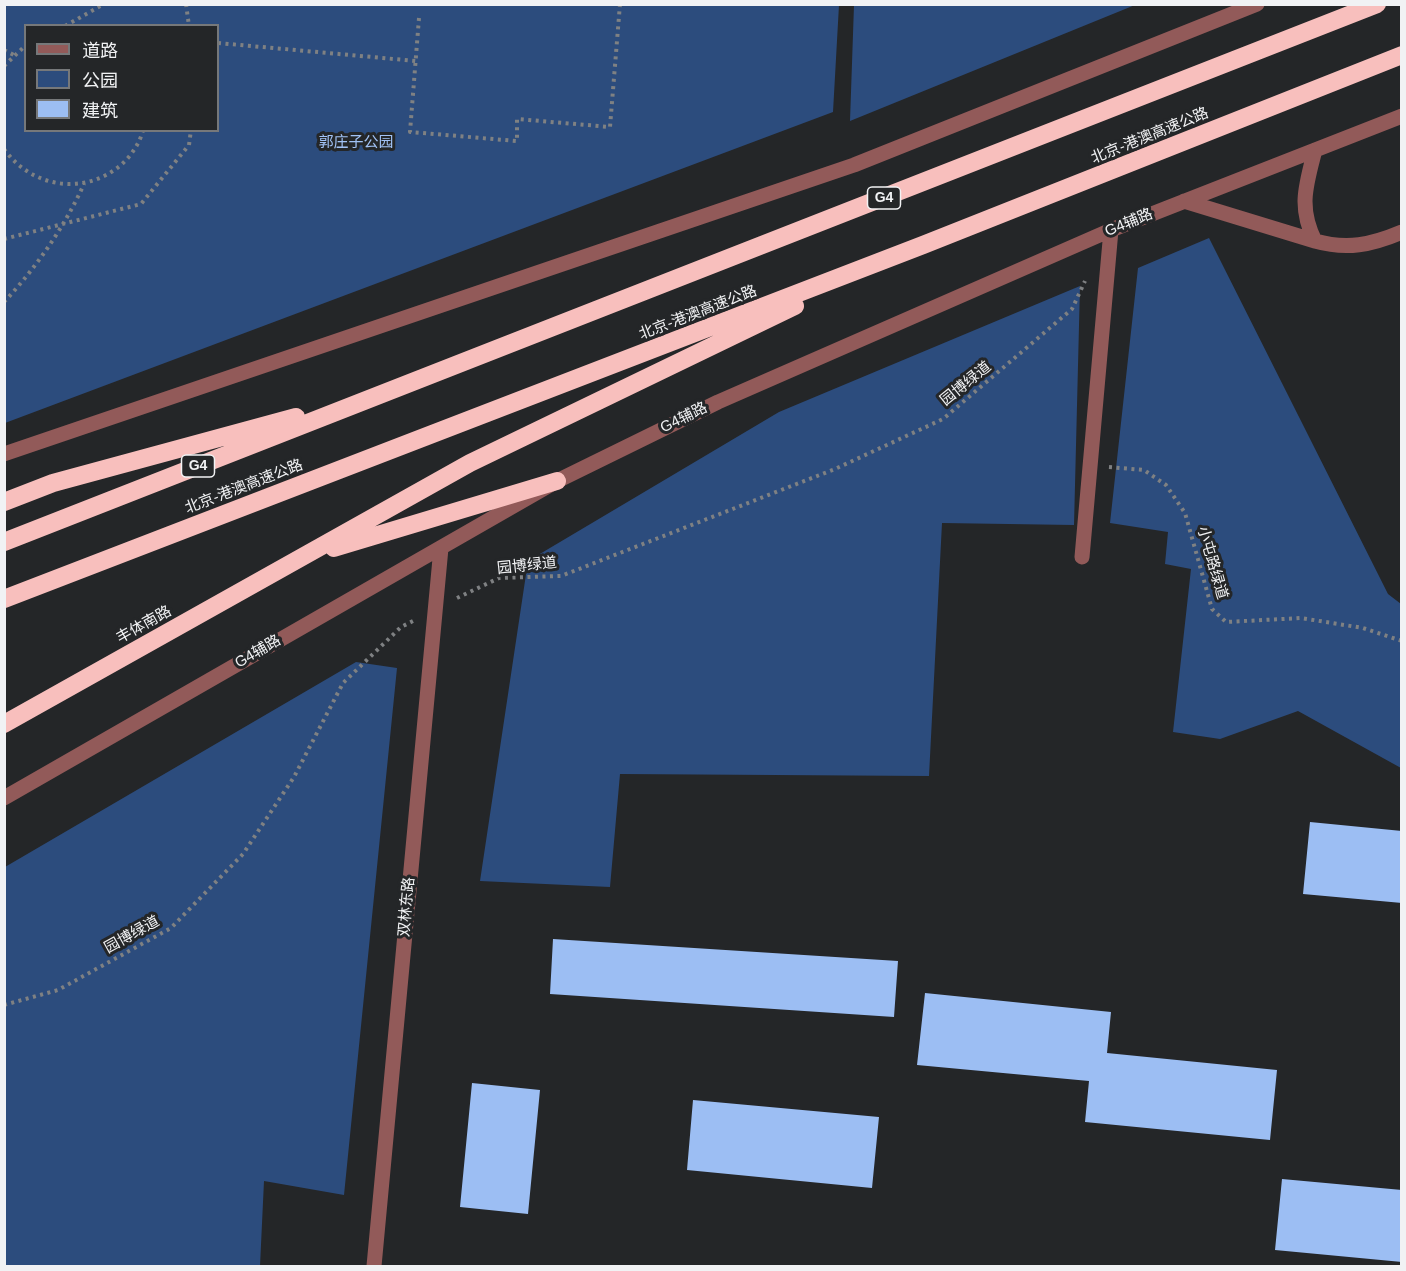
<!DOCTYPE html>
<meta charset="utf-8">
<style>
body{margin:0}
#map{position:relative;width:1406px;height:1271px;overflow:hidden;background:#242628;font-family:Helvetica,"Noto Sans SC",sans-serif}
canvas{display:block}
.frame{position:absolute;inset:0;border:6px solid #f1f2f4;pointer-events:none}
.legend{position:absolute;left:24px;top:24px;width:195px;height:108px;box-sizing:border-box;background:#242628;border:2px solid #76787a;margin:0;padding:8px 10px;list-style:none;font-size:18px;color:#f1f2f4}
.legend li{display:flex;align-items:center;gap:12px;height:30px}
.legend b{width:30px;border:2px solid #76787a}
</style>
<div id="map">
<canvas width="1406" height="1271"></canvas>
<div class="frame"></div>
<ul class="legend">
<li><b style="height:8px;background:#925a59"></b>道路</li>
<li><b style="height:16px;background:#2c4c7d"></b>公园</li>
<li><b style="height:16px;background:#9cbef3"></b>建筑</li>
</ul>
</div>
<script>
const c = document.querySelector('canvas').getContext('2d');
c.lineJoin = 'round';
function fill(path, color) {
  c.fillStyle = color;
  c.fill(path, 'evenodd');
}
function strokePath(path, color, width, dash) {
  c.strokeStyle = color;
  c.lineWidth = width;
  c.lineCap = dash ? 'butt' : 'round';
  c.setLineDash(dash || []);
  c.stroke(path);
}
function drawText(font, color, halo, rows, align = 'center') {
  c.font = font + ' Helvetica,"Noto Sans SC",sans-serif';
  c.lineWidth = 6;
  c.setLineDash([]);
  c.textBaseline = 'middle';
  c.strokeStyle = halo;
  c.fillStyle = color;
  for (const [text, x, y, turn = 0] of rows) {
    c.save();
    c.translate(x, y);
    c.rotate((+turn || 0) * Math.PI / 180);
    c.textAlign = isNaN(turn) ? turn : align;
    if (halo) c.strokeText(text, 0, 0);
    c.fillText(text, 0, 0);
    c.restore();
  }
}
fill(new Path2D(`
 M5 4 839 5 833 112 5 423ZM26 26H218V130H26Z
 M854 5V4L1135 5 850 121Z
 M1209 238 1388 594 1401 604V768L1298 711 1220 739 1173 732 1191 569 1165 564 1168 532 1110 523 1138 268Z
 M1080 286 1074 525 942 523 929 776 620 774 610 887 480 881 528 561 779 412Z
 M356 662 397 668 344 1195 264 1181 260 1266H5V867Z`), '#2c4c7d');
fill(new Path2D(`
 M1310 822 1402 831V903L1303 894Z
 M553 939 898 961 894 1017 550 994Z
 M925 993 1111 1012 1107 1053 1277 1070 1270 1140 1085 1122 1089 1081 917 1065Z
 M472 1083 540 1090 528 1214 460 1207Z
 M693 1100 879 1117 872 1188 687 1170Z
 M1282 1179 1402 1190V1262L1275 1250Z`), '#9cbef3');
strokePath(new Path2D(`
 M186 4 189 26
 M419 18 410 132 517 141V119L610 127 620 4
 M65 26 104 4
 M218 43 416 61
 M4 50 14 55
 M4 66 26 45
 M4 149C32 188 84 196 121 165 131 156 140 143 143 130
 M4 239 141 204 189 145 191 130
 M4 302C36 268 65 226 84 184
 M1109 467 1144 470 1166 485 1185 513 1212 609 1226 622 1301 618 1363 628 1402 641
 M457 598 499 578 561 576 835 469 943 419 1072 309 1085 281
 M4 1005 58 990 171 928 243 854 294 777 343 683 401 627 413 621`), '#7f8183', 4, [3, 4.5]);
strokePath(new Path2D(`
 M1184 201 1315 241C1298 207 1306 185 1315 150
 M1315 241C1347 250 1371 245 1402 232
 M4 454 854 165 1257 4
 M1082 557 1111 230
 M4 798 557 481 718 402 1111 230 1402 116
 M374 1266 441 548`), '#925a59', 15);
strokePath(new Path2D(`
 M4 502 53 483 296 417
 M4 542 1377 4
 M334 548 557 481
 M4 599 923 245 1402 55
 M4 724 470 463 795 306`), '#f8bfbd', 18);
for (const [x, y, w] of [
 [884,198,33],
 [198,466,33]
]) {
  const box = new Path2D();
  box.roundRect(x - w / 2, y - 11, w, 22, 4.5);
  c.fillStyle = '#242628';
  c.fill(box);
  strokePath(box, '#f1f2f4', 1.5);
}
drawText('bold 14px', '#f1f2f4', null, [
 ["G4",884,198],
 ["G4",198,466]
]);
drawText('15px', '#f1f2f4', '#242628', [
 ["北京-港澳高速公路",1150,136,-22],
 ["G4辅路",1129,223,-22],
 ["北京-港澳高速公路",698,313,-21],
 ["园博绿道",966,384,-39],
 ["G4辅路",684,418,-26],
 ["北京-港澳高速公路",244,487,-21],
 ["小屯路绿道",1212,563,74],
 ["园博绿道",527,566,-6],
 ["丰体南路",144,625,-29],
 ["G4辅路",258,652,-30],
 ["双林东路",407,907,-85],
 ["园博绿道",132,935,-29]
]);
drawText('15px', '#a1c2f5', '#242628', [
 ["郭庄子公园",356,143]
]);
</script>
